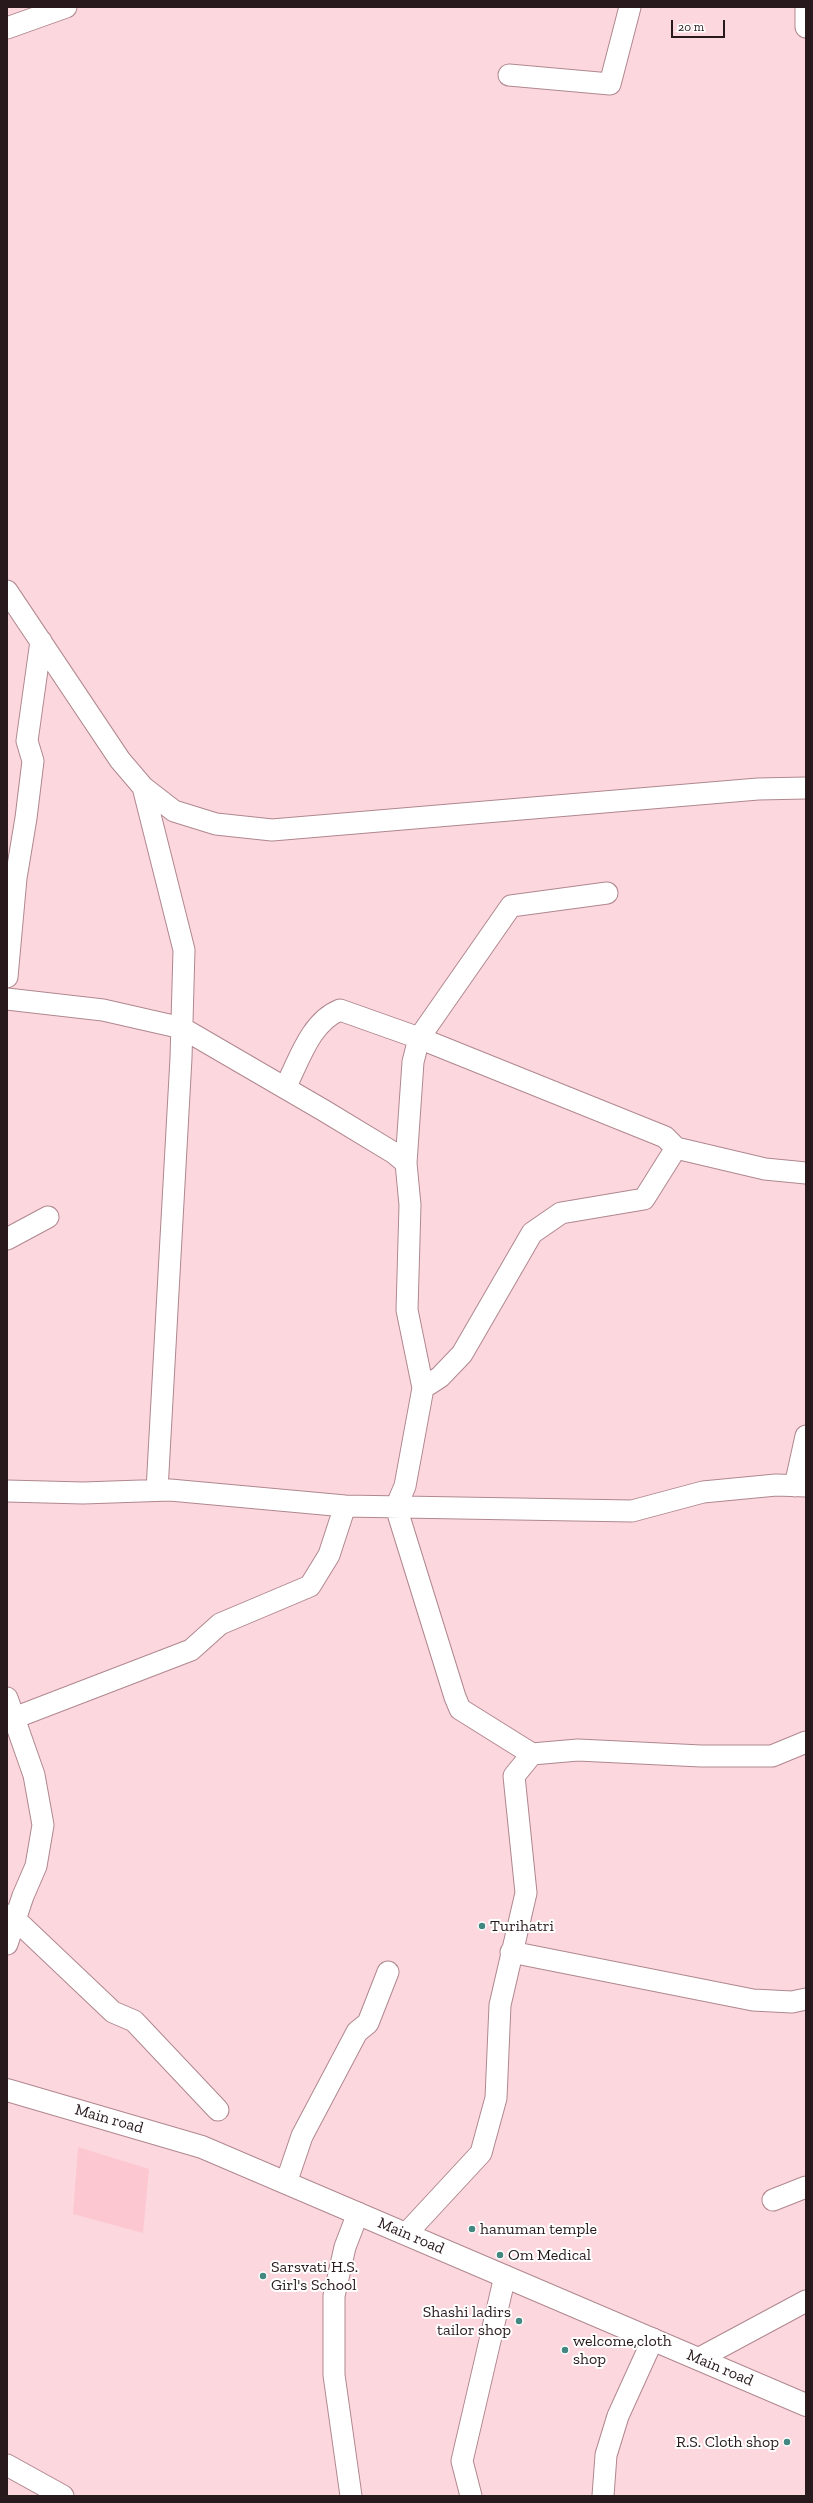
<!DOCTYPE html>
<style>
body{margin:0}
#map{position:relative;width:813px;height:2503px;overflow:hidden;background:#fcd8de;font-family:"Zilla Slab",serif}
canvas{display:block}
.frame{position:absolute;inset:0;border:8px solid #28191c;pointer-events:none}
.scale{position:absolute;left:671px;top:20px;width:54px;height:18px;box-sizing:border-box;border:2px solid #28191c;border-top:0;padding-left:5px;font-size:12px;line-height:14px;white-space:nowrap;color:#28191c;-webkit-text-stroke:3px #fff;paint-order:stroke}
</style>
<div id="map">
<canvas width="813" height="2503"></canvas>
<div class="frame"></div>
<div class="scale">20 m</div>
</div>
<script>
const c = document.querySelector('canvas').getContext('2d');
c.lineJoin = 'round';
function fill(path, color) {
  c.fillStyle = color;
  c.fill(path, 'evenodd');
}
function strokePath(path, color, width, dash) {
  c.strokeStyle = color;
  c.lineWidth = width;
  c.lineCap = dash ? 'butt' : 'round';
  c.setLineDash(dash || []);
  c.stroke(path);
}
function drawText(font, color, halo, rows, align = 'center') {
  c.font = font + ' "Zilla Slab",serif';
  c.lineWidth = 4;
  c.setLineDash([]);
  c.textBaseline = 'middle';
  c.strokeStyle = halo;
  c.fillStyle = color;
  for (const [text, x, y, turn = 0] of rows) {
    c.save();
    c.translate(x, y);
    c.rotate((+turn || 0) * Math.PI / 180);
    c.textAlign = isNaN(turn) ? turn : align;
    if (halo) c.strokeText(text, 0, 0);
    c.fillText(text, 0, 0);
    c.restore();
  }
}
fill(new Path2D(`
 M78 2147 149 2169 143 2233 73 2214Z`), '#fcc7d1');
const minor = new Path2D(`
 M806 7V27
 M7 28 66 7
 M509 75 610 84 630 7
 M7 591 120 760 143 787 174 811 216 824 272 830 758 789 806 788
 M143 787 184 950 181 1058 157 1490
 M7 977 16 878 26 818 33 761 27 741 41 641
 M7 999 103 1010 182 1028 323 1110 394 1153 406 1163 410 1205 407 1310 423 1388 405 1486 396 1507 455 1697 460 1709 532 1754
 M285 1088C299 1061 310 1022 340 1010L419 1038 665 1137 676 1148 765 1169 806 1173
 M406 1163 413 1062 419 1038 511 906 607 893
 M7 1239 48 1217
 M423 1388 440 1377 462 1354 532 1233 561 1213 644 1199 676 1148
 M795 1486 806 1436
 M7 1491 83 1493 170 1490 345 1506 632 1511 703 1492 776 1485 806 1486
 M7 1698 34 1775 43 1825 36 1866 23 1896 7 1944
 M14 1718 191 1650 220 1624 310 1586 329 1555 345 1506
 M7 1915 15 1919 113 2012 134 2021 218 2110
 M511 1952 753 2000 792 2002 806 1999
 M286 2183 302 2136 357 2032 368 2023 388 1972
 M773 2200 806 2187
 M406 2234 481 2153 496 2098 500 2005 526 1893 514 1776 532 1754 578 1750 701 1756H772L806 1742
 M698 2359 806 2301
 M7 2465 63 2496
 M351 2496 334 2375V2296L345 2247 358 2213
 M471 2496 462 2461 505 2276
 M603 2496 606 2455 618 2416 653 2339`);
const tertiary = new Path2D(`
 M7 2090 202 2147 806 2405`);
strokePath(minor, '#b0878f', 23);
strokePath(tertiary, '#b0878f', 24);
strokePath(minor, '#fff', 21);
strokePath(tertiary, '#fff', 22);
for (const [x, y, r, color] of [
 [482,1926,4,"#428881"],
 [472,2229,4,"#428881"],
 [500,2255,4,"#428881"],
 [263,2276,4,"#428881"],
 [519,2321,4,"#428881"],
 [565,2350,4,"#428881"],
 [787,2442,4,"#428881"]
]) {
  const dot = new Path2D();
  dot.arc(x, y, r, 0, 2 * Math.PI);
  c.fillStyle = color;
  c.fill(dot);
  strokePath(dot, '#fff', 1.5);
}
drawText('16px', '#28191c', '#fff', [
 ["Turihatri",490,1926],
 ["hanuman temple",480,2229],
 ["Om Medical",508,2255],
 ["Sarsvati H.S.",271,2267],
 ["Girl's School",271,2285],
 ["Shashi ladirs",511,2312,"right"],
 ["tailor shop",511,2330,"right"],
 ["welcome,cloth",573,2341],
 ["shop",573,2359],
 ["R.S. Cloth shop",779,2442,"right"]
], 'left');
drawText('16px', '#28191c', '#fff', [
 ["Main road",109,2119,16],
 ["Main road",411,2236,23],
 ["Main road",720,2368,23]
]);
</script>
